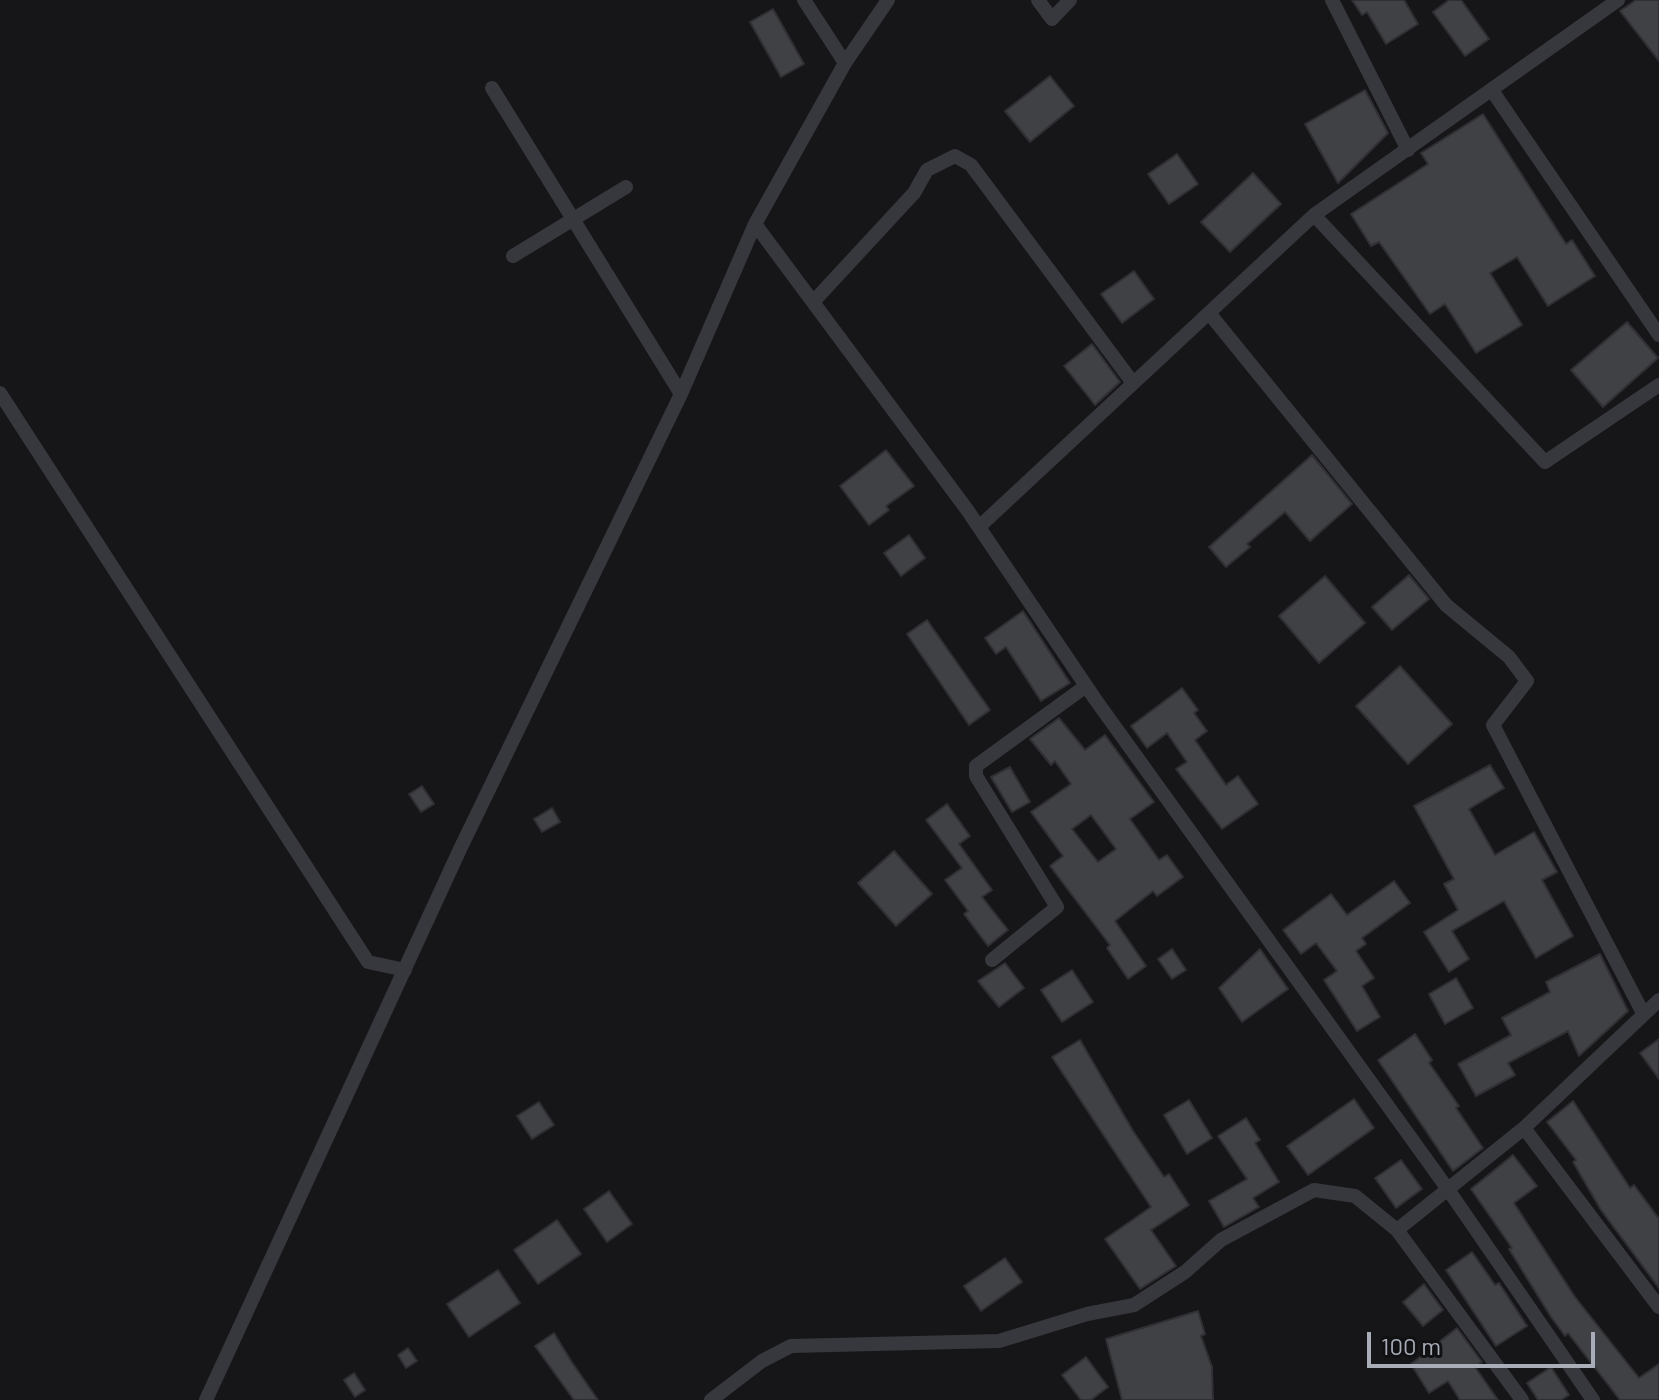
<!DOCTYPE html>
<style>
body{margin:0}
#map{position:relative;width:1659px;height:1400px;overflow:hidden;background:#161618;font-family:Barlow,sans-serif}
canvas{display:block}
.scale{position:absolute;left:1367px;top:1332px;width:228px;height:36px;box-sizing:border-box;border:4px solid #a8adb8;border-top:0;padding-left:10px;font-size:24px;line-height:28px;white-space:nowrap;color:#a8adb8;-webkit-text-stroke:6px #111113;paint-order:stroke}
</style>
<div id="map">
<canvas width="1659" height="1400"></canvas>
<div class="scale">100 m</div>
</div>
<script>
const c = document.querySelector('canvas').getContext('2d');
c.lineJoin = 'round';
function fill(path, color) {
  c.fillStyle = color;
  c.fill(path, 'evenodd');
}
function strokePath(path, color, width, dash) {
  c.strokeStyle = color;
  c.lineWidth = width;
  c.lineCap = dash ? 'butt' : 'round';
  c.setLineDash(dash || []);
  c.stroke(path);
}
const building = new Path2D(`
 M1352 0H1404L1418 24 1386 44 1367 12 1362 15Z
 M1449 0H1461L1489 39 1465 56 1433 12Z
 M1636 0H1659V61L1620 11Z
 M773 9 804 64 781 77 750 22Z
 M1050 76 1074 106 1030 142 1005 111Z
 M1365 90 1388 133 1338 183 1305 124Z
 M1483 114 1566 244 1572 240 1595 276 1548 306 1517 257 1490 273 1522 325 1476 353 1445 304 1430 314 1379 242 1371 246 1351 214 1428 164 1421 153Z
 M1177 154 1198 184 1169 204 1148 174Z
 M1253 173 1281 204 1230 252 1201 222Z
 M1134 271 1154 299 1122 323 1101 294Z
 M1627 322 1658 358 1603 407 1571 370Z
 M1092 344 1120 382 1095 405 1064 366Z
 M886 450 914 486 886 506 889 510 869 525 840 486Z
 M1312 455 1352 504 1310 541 1285 512 1247 544 1250 547 1226 567 1209 547Z
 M909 535 925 558 901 576 884 553Z
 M1409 575 1429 599 1392 630 1372 607Z
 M1325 576 1365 623 1319 663 1279 616Z
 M1023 611 1070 683 1041 701 1006 647 996 654 985 638Z
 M927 620 990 710 969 725 907 634Z
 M1400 666 1452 724 1408 764 1356 706Z
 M1182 688 1198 710 1194 713 1207 731 1195 740 1226 785 1238 776 1258 804 1222 829 1176 769 1187 762 1167 733 1147 748 1131 726Z
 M1059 718 1085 750 1105 735 1154 802 1130 819 1159 860 1167 855 1183 877 1157 896 1153 891 1115 921 1146 966 1128 979 1107 948 1110 945 1050 866 1063 856 1031 812 1071 784 1055 761 1051 765 1030 739ZM1091 815 1116 849 1098 862 1072 829Z
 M1490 765 1504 788 1469 809 1495 855 1534 832 1557 872 1542 880 1573 936 1536 958 1504 901 1452 931 1469 959 1449 972 1424 932 1458 910 1444 884 1454 879 1414 806Z
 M1010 767 1030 802 1012 812 991 777Z
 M422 786 434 804 421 812 409 794Z
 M947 804 970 836 959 844 992 890 982 897 1008 930 988 946 964 914 968 911 945 880 962 868 926 820Z
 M552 808 560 822 542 832 534 819Z
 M894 851 932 894 896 926 858 883Z
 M1394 881 1410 903 1362 938 1366 944 1356 951 1374 978 1362 986 1380 1017 1357 1031 1324 980 1337 971 1316 943 1301 954 1283 930 1331 894 1347 915Z
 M1172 949 1186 970 1172 979 1158 959Z
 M1260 949 1288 989 1242 1022 1219 988Z
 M1600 954 1628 1011 1579 1056 1568 1031 1508 1063 1515 1075 1476 1096 1458 1064 1511 1035 1502 1018 1550 992 1546 982Z
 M1005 963 1024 988 999 1007 978 981Z
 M1072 970 1093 1002 1062 1022 1041 990Z
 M1456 978 1473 1008 1445 1024 1429 994Z
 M1415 1034 1432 1060 1429 1063 1459 1106 1456 1108 1483 1148 1453 1171 1378 1060Z
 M1659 1039V1079L1640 1053Z
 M1080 1040 1133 1131 1164 1177 1169 1174 1189 1205 1151 1230 1176 1266 1140 1289 1105 1239 1151 1207 1052 1057Z
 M1354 1099 1374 1128 1308 1175 1287 1146Z
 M1189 1100 1212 1138 1187 1154 1164 1115Z
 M1573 1101 1630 1188 1634 1185 1659 1219V1288L1601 1210 1573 1162 1576 1160 1547 1122Z
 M539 1102 554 1125 532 1139 517 1116Z
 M1246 1118 1260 1140 1255 1143 1279 1182 1253 1198 1259 1207 1224 1227 1209 1201 1247 1179 1218 1136Z
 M1513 1155 1537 1186 1514 1203 1575 1297 1639 1378 1659 1364V1400H1620L1568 1333 1565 1336 1551 1317 1509 1249 1512 1248 1471 1189Z
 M1401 1160 1422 1189 1396 1208 1375 1178Z
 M609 1191 632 1224 607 1242 584 1209Z
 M557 1220 581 1254 538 1284 514 1250Z
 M1472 1252 1495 1285 1499 1283 1527 1326 1496 1346 1446 1270Z
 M1005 1258 1022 1282 981 1311 964 1286Z
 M498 1270 520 1303 469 1337 447 1304Z
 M1424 1284 1443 1310 1423 1326 1403 1302Z
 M1198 1311 1205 1334 1201 1336 1212 1367 1213 1400H1122L1106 1339Z
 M1457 1328 1482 1362 1475 1367 1498 1400H1460L1448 1381 1429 1393 1411 1364Z
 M554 1333 571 1361 598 1400H574L535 1346Z
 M408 1348 417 1361 406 1368 398 1355Z
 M1086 1357 1108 1387 1091 1400H1081L1062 1375Z
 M1551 1367 1569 1395 1561 1400H1538L1527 1383Z
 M354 1373 365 1390 355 1397 344 1380Z`);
fill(building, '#404145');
strokePath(building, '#303034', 2);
strokePath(new Path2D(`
 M804 0 845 63
 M1038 0 1052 19 1070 0
 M1332 0 1408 150
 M492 88 681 394
 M1493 92 1659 335
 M1314 215 1545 462 1659 385
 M755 224 968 511 1095 699 1447 1188 1593 1400
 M513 256 626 187
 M814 301 914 193 927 170 955 156 971 165 1133 383
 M1209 313 1446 605 1509 657 1527 681 1493 725 1643 1013
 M0 393 368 962 405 970
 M979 527 1314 215 1618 0
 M992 960 1057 907 976 776V766L1086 686
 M1524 1128 1659 1307
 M1397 1230 1524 1128 1659 1000
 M206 1400 461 847 681 394 755 224 845 63 888 0
 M711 1400 762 1361 791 1346 999 1341 1087 1314 1134 1305 1185 1272 1221 1240 1314 1190 1355 1196 1397 1230 1522 1400`), '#37383d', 14);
</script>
